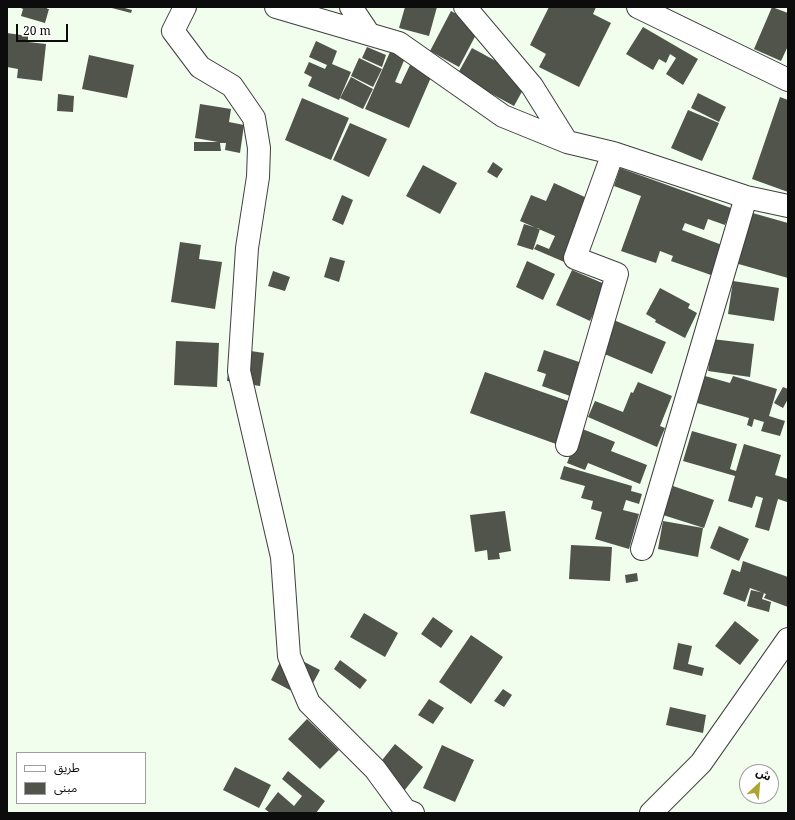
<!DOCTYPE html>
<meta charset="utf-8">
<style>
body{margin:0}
#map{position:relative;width:795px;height:820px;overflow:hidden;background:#f1fded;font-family:"Noto Serif","Noto Sans Arabic",serif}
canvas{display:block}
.frame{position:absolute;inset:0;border:8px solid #0c0c0c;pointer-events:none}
.legend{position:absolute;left:16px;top:752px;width:130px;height:52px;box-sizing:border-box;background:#fff;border:1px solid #9e9e9e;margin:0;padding:5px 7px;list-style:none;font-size:12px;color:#0c0c0c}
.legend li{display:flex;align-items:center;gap:8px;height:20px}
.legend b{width:20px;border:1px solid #9e9e9e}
.north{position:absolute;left:739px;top:764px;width:40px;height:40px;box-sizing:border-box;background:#fff;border:1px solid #9e9e9e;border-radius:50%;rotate:26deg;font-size:11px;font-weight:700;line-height:16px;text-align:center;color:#0c0c0c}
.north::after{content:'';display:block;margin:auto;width:14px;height:18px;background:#aea432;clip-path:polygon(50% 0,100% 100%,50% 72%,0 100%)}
.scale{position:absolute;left:16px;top:24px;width:52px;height:18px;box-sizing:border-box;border:2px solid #0c0c0c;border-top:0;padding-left:5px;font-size:12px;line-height:14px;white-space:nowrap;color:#0c0c0c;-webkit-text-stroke:3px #fff;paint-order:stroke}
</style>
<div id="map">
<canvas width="795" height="820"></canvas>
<div class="frame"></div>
<ul class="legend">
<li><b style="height:5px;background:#fff"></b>طريق</li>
<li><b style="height:11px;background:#50544a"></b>مبنى</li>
</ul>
<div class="north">ش</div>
<div class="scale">20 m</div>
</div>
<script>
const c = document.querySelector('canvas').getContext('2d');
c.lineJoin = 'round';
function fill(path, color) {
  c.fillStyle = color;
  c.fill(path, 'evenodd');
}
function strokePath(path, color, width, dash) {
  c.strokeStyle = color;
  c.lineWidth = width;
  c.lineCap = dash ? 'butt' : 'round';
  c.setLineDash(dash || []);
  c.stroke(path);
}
fill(new Path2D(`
 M19 7H48L47 9H49L45 23 21 16 23 9Z
 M108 7H121L132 10 131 13Z
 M405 7H437L429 36 399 28Z
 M549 7H596L593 14 611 23 579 87 539 67 546 54 530 45Z
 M772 7 788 13V46L781 61 754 49Z
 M451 11 480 27 459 67 430 51Z
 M643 27 698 59 683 85 666 74 676 58 670 54 666 63 659 59 653 70 626 54Z
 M7 33 28 36V42L46 44 42 81 17 78 18 69 7 67Z
 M316 41 337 51 332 64 351 72 339 100 308 86 312 77 304 73 309 62 325 69 327 65 309 57Z
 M367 47 386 55 382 67 362 58Z
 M472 48 529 79 514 106 457 75Z
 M390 52 405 58 395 82 401 84 410 65 432 75 409 128 365 109Z
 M89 55 134 65 127 98 82 89Z
 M359 58 382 69 373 87 351 76Z
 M351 77 373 89 363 109 340 98Z
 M698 93 726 107 719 122 691 108Z
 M58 94 74 96 73 112 57 111Z
 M780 97 788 100V192L752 179Z
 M302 98 349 118 331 160 285 140Z
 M200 104 231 109 229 122 244 125 240 153 225 150 226 143H220L221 151H194V142H218L195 138Z
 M688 110 719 123 702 161 671 148Z
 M350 123 387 139 369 177 333 160Z
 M493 162 503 169 497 178 487 172Z
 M423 165 457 183 440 214 406 196Z
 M620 168 731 208 725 225 708 219 704 230 685 223 682 230 722 245 711 275 671 261 673 256 660 251 656 263 621 251 641 196 614 186Z
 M554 183 587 198 572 232 582 236 569 264 534 249 537 244 549 249 555 236 520 221 531 195 546 201Z
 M342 195 353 200 343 225 332 220Z
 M749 212 788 223V278L735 263Z
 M524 224 540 229 533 250 517 245Z
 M180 242 201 245 199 259 222 262 215 309 171 302Z
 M330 257 345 261 339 282 324 277Z
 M527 261 555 274 543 300 516 287Z
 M572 270 607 285 590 321 556 305Z
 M273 271 290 277 285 291 268 286Z
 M733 281 779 288 774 321 728 314Z
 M660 288 690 304 688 308 697 313 685 338 655 322 656 320 646 314Z
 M609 318 666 342 652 374 595 350Z
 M712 339 754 344 750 377 708 371Z
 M176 341 219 343 217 387 174 385Z
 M231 348 264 353 260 386 227 381Z
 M544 350 585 364 573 397 542 386 546 374 537 371Z
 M485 372 571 402 556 444 470 413Z
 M705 376 730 383 733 376 777 389 769 416 785 421 780 436 761 431 764 422 754 419 752 427 747 425 749 418 697 403Z
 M638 382 672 396 660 426 665 428 657 447 588 417 595 401 623 412 631 392 633 393Z
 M783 387 788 389V399L783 408 774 403Z
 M580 428 615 442 611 451 647 465 640 484 588 463 585 470 567 463Z
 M692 431 737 444 730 469 736 471 744 444 781 455 775 475 788 479V499L787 502 778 499 769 531 755 527 763 498 756 496 752 508 728 501 735 476 683 461Z
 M564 466 632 486 631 491 642 494 639 504 626 500 623 510 639 514 629 549 595 539 602 512 591 509 593 501 581 498 585 486 560 479Z
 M673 486 714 500 704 528 663 515Z
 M505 511 511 551 499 553 500 559 488 560 487 550 475 552 470 515Z
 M663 521 703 528 698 557 658 549Z
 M719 526 749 539 739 561 710 548Z
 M571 545 612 547 610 581 569 579Z
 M743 561 788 577V607L764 598 766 594 750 588 745 602 723 594 732 569 740 572Z
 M637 573 638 581 626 583 625 575Z
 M751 590 764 593 762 599 771 602 769 612 747 606Z
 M364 613 398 633 385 657 350 637Z
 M433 617 453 631 441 648 421 634Z
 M735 621 759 640 740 665 715 646Z
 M471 635 503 657 471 704 439 682Z
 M678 643 692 646 688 664 704 668 702 676 673 669Z
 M285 652 320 670 305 698 271 680Z
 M340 660 367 680 360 689 334 669Z
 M503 689 512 695 504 707 494 701Z
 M429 699 444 708 433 724 418 715Z
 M670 707 706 715 703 733 666 725Z
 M307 719 339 750 320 769 288 739Z
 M395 744 423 767 400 796 371 774Z
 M442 745 474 760 455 802 423 788Z
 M235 767 271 785 259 808 223 790Z
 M288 771 325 801 316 813H270L265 809 278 792 294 806 302 796 282 779Z`), '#50544a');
const minor = new Path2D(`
 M185 7 173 31 200 67 232 86 254 118 259 148 258 177 247 248 239 371 282 557 289 656 309 703 375 769 405 810 413 813
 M276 7 399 43 503 116 567 142 613 153 746 197 788 206
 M351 7 369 34
 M465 7 532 86 567 142
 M638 7 788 80
 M567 445 617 274 575 258 613 153
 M642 549 746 197
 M651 813 701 763 788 639`);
strokePath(minor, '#3f3f3f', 24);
strokePath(minor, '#fff', 22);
</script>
